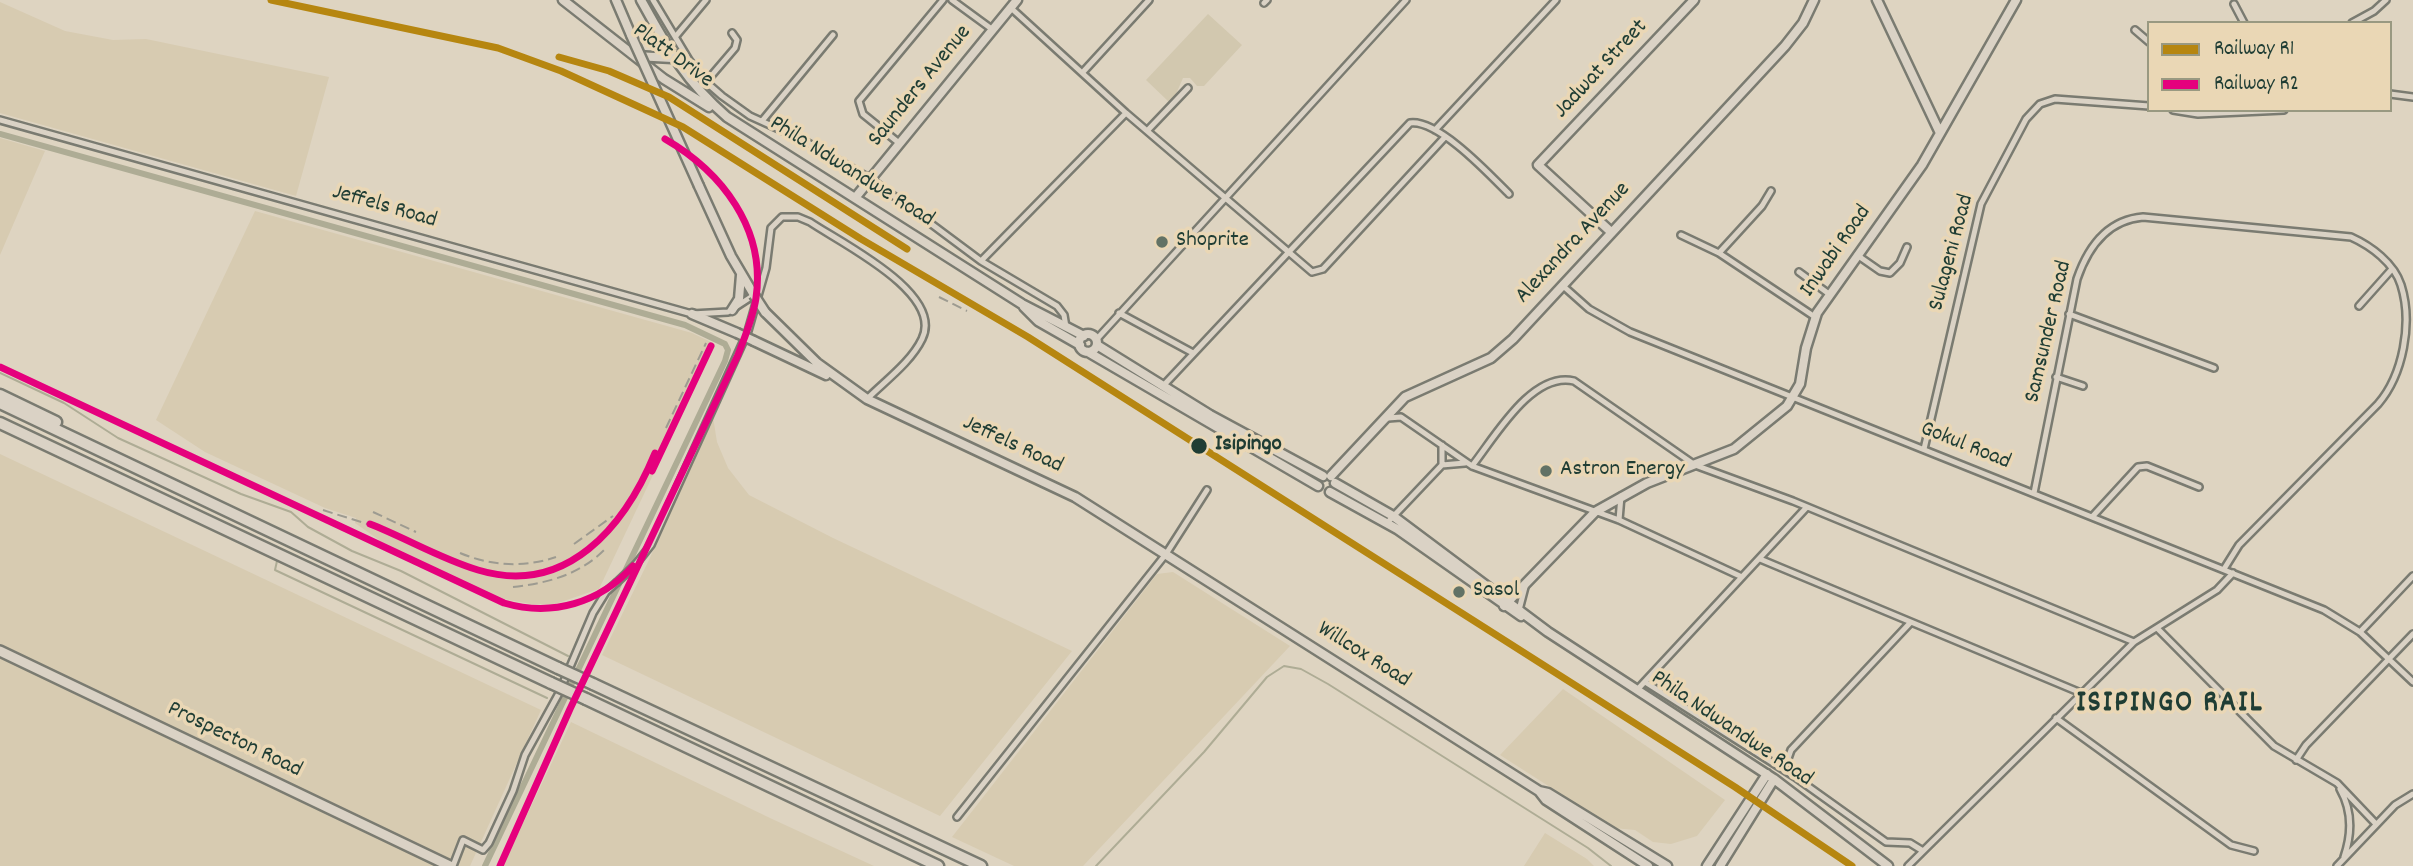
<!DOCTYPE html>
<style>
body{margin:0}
#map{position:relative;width:2413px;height:866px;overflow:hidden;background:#ded4c1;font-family:Dekko,sans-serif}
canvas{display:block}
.legend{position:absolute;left:2147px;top:21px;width:245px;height:91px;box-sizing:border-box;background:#ead7b5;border:2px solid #999981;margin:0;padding:9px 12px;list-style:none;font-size:21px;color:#1f3d34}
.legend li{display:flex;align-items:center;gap:14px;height:35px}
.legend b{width:35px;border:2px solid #999981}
</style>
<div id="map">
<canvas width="2413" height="866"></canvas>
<ul class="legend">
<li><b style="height:9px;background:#b68610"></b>Railway R1</li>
<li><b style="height:9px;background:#e5007d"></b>Railway R2</li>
</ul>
</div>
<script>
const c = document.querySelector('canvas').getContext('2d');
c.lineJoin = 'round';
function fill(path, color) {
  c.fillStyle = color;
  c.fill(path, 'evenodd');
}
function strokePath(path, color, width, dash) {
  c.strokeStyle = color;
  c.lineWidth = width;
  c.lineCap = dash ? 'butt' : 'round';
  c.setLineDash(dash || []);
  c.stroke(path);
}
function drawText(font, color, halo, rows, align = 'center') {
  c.font = font + ' Dekko,sans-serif';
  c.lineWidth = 7;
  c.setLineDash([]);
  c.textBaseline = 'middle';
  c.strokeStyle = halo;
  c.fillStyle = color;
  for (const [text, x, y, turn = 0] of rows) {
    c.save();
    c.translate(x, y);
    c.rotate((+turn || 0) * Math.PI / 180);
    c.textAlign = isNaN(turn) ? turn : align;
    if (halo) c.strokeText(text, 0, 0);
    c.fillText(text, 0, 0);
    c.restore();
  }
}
fill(new Path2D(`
 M0 2 65 31 113 40 146 39 329 77 296 196 0 113Z
 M0 138 45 151 0 255Z
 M255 211 692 333 715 344 599 589 555 604H531L504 599 382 542 355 523 356 518 325 508 205 452 156 420Z
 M713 417 717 442 728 468 749 495 833 538 1072 651 940 816 602 655 648 562Z
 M0 454 541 710 470 866H0Z
 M1173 572 1290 646 1083 866H1014L952 837 1157 574Z
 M1563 689 1725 800 1697 836 1671 844 1653 842 1635 830 1614 828 1500 755Z
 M571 722 770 818 874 866H503Z
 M1545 833 1587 859 1594 866H1524Z`), '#d7cbb1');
fill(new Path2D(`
 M1208 14 1242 45 1204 86H1197L1190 78H1183L1176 94 1169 102 1146 80Z`), '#d2c8af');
strokePath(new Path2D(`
 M0 373 64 403 118 438 241 494 291 512 308 527 352 551 401 571 568 656
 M277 561 275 570 547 698
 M1096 866 1204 752 1267 677 1284 666 1301 669 1328 684 1588 848 1611 866`), '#aeac95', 2);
strokePath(new Path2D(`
 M0 134 685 325 725 344 728 350 725 361 485 866`), '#aeac95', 6);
const street = new Path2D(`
 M653 0 689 60 706 82 722 96 750 116 803 140 871 179 981 261 1057 306 1064 315 1066 327
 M952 0 993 30
 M1264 3 1267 0
 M2234 4 2244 23
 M1011 8 1126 113 1312 272 1323 269 1445 137
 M2352 23 2374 11 2386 0
 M2135 30 2149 42
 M676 36 706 0
 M1083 72 1149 0
 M706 82 735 48 737 40 732 33
 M2390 94 2413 97
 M2173 110 2198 114 2284 110
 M0 120 692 314 728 312 754 295
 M762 121 833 35
 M1435 130 1556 0
 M1147 131 1188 88
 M899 143 863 114 859 101 943 0
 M1681 235 1719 253 1815 317
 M1719 253 1762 206 1771 191
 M1857 255 1880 271 1890 273 1900 263 1907 247
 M981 261 1126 113
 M1799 272 1829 294
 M1562 285 1589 309 1630 332 2324 610 2360 632 2413 682
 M2359 306 2392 269
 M1119 313 1193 353
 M2069 314 2214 368
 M1096 340 1406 0
 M2056 377 2083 386
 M1163 386 1410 123C1438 119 1489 174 1509 194
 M1388 418 1401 417 1472 466 1619 520 1742 577
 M1442 445V465
 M1924 449 1981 204 2026 119 2040 104 2055 99 2149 106
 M1472 466C1495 437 1532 371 1574 381L1695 465 1793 501 2134 642
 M2034 493 2077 279C2088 247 2107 220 2143 217L2351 237C2371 246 2394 263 2401 285 2413 323 2403 375 2378 404L2239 545 2224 569
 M2092 517 2138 467 2147 466 2199 487
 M1619 520 1621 496
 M1387 523 1442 465 1465 463
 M1760 559 2081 693
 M636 564 651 545 748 331 766 268 771 228 782 217H798L810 222C839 242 945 293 922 339 911 362 885 381 867 399
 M1519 610 1525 587
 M2157 628 2274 746 2337 783 2376 824
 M2360 632 2413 576
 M1645 682 1795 777 1886 842 1910 843 1923 851
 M1637 690 1806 508
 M2056 718 2231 845 2254 851
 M2296 760 2306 745 2413 634
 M1784 770 1791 750 1910 623
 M2340 789C2352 810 2352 834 2344 857
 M957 817 1166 554 1207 490
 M453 866 463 840 483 850 489 843 513 791 525 755 558 695 593 613 606 592 616 583
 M1908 866 2134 642 2217 590 2233 573
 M2337 866 2395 805 2413 794`);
const secondary = new Path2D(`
 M563 0 664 79 709 107
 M616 0 631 35
 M641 0C667 47 685 81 727 117L1022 304 1084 336
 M1877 0 1940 133
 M636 56 672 58
 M699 186 731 256 754 295
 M855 198 1017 0
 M1611 232 1538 165 1694 0
 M1024 307 1038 321 1080 345
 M732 310 739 299 741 275
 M765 312 817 363 867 399 1075 497 1539 791 1546 800 1648 866
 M692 314 737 333
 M1079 343a9 9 0 1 1 18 0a9 9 0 1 1-18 0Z
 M754 341 826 375
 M1097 345 1210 415 1323 476
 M1088 352 1318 486
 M1331 476 1405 397 1491 358 1513 339 1785 46 1803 23 1814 0
 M1335 483 1393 516 1548 632 1774 779 1888 866
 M1330 492 1397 529 1521 616
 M1504 606 1595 512 1647 483 1734 449 1787 406 1800 384 1806 348 1817 313 1922 165 2016 0
 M1539 791 1548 793 1667 866
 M1707 866 1767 774
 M1720 866 1774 779`);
const primary = new Path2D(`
 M0 651 450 866`);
const highway = new Path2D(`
 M0 395 56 422
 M0 403 558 668
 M0 423 551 683
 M593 684 981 866
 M586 699 938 866`);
strokePath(street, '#7a7b71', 10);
strokePath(secondary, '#7a7b71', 13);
strokePath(primary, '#7a7b71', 14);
strokePath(highway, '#7a7b71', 15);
strokePath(street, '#dad2c5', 5);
strokePath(secondary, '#dad2c5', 8);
strokePath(primary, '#dad2c5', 9);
strokePath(highway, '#dad2c5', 10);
strokePath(new Path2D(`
 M939 297 967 311
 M0 367 504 603C552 617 600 603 633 566
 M666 428 706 343
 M656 465 675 422
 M323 510C347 518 371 524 394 534 423 546 452 564 483 572 571 593 625 526 655 453
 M373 512 416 532
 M574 544 613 516
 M460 553C491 566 524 568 556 557
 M513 587C549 583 582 574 607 547
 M500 866 570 709 738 355C745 336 753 318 756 298 766 229 722 172 665 139`), '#9d9b91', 2, [10, 5]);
const streetBridge = new Path2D(`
 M616 583 636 564`);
const secondaryBridge = new Path2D(`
 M631 35 699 186
 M754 295 765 312
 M737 333 754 341`);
const highwayBridge = new Path2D(`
 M558 668 593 684
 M551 683 586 699`);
strokePath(streetBridge, '#7a7b71', 10, []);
strokePath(secondaryBridge, '#7a7b71', 13, []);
strokePath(highwayBridge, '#7a7b71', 15, []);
strokePath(streetBridge, '#dad2c5', 5);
strokePath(secondaryBridge, '#dad2c5', 8);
strokePath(highwayBridge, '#dad2c5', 10);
strokePath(new Path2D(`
 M271 0 498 48 561 71 683 127 861 239 1028 337 1735 787 1852 866
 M559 57 609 71 669 97 907 249`), '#b68610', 7);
strokePath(new Path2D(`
 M0 367 504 603C552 617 600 603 633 566
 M652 471 711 346
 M370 524C406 538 441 559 478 570 567 597 625 526 655 453
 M500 866 570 709 738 355C745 336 753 318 756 298 766 229 722 172 665 139`), '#e5007d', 7);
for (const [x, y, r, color] of [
 [1162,242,7,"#627265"],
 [1199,446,9,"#1f3d34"],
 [1546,471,7,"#627265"],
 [1459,592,7,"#627265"]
]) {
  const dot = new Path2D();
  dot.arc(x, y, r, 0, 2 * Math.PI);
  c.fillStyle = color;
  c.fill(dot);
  strokePath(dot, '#ead7b5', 2.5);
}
drawText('23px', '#1f3d34', '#ead7b5', [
 ["Platt Drive",672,57,36],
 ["Jadwat Street",1602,70,-47],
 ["Saunders Avenue",921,87,-51],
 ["Phila Ndwandwe Road",851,173,32],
 ["Jeffels Road",384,208,16],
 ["Alexandra Avenue",1574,244,-47],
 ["Inwabi Road",1837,252,-55],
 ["Sulageni Road",1953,253,-75],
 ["Samsunder Road",2050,332,-77],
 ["Jeffels Road",1012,446,25],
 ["Gokul Road",1965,447,22],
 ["Willcox Road",1363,656,32],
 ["Phila Ndwandwe Road",1731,730,34],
 ["Prospecton Road",234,741,26]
]);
drawText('23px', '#1f3d34', '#ead7b5', [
 ["Shoprite",1176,242],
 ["Astron Energy",1560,471],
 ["Sasol",1473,592]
], 'left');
drawText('bold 23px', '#1f3d34', '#ead7b5', [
 ["Isipingo",1215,446]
], 'left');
c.letterSpacing = '2px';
drawText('bold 30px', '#1f3d34', '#ead7b5', [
 ["ISIPINGO RAIL",2170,706]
]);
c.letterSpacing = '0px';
</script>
